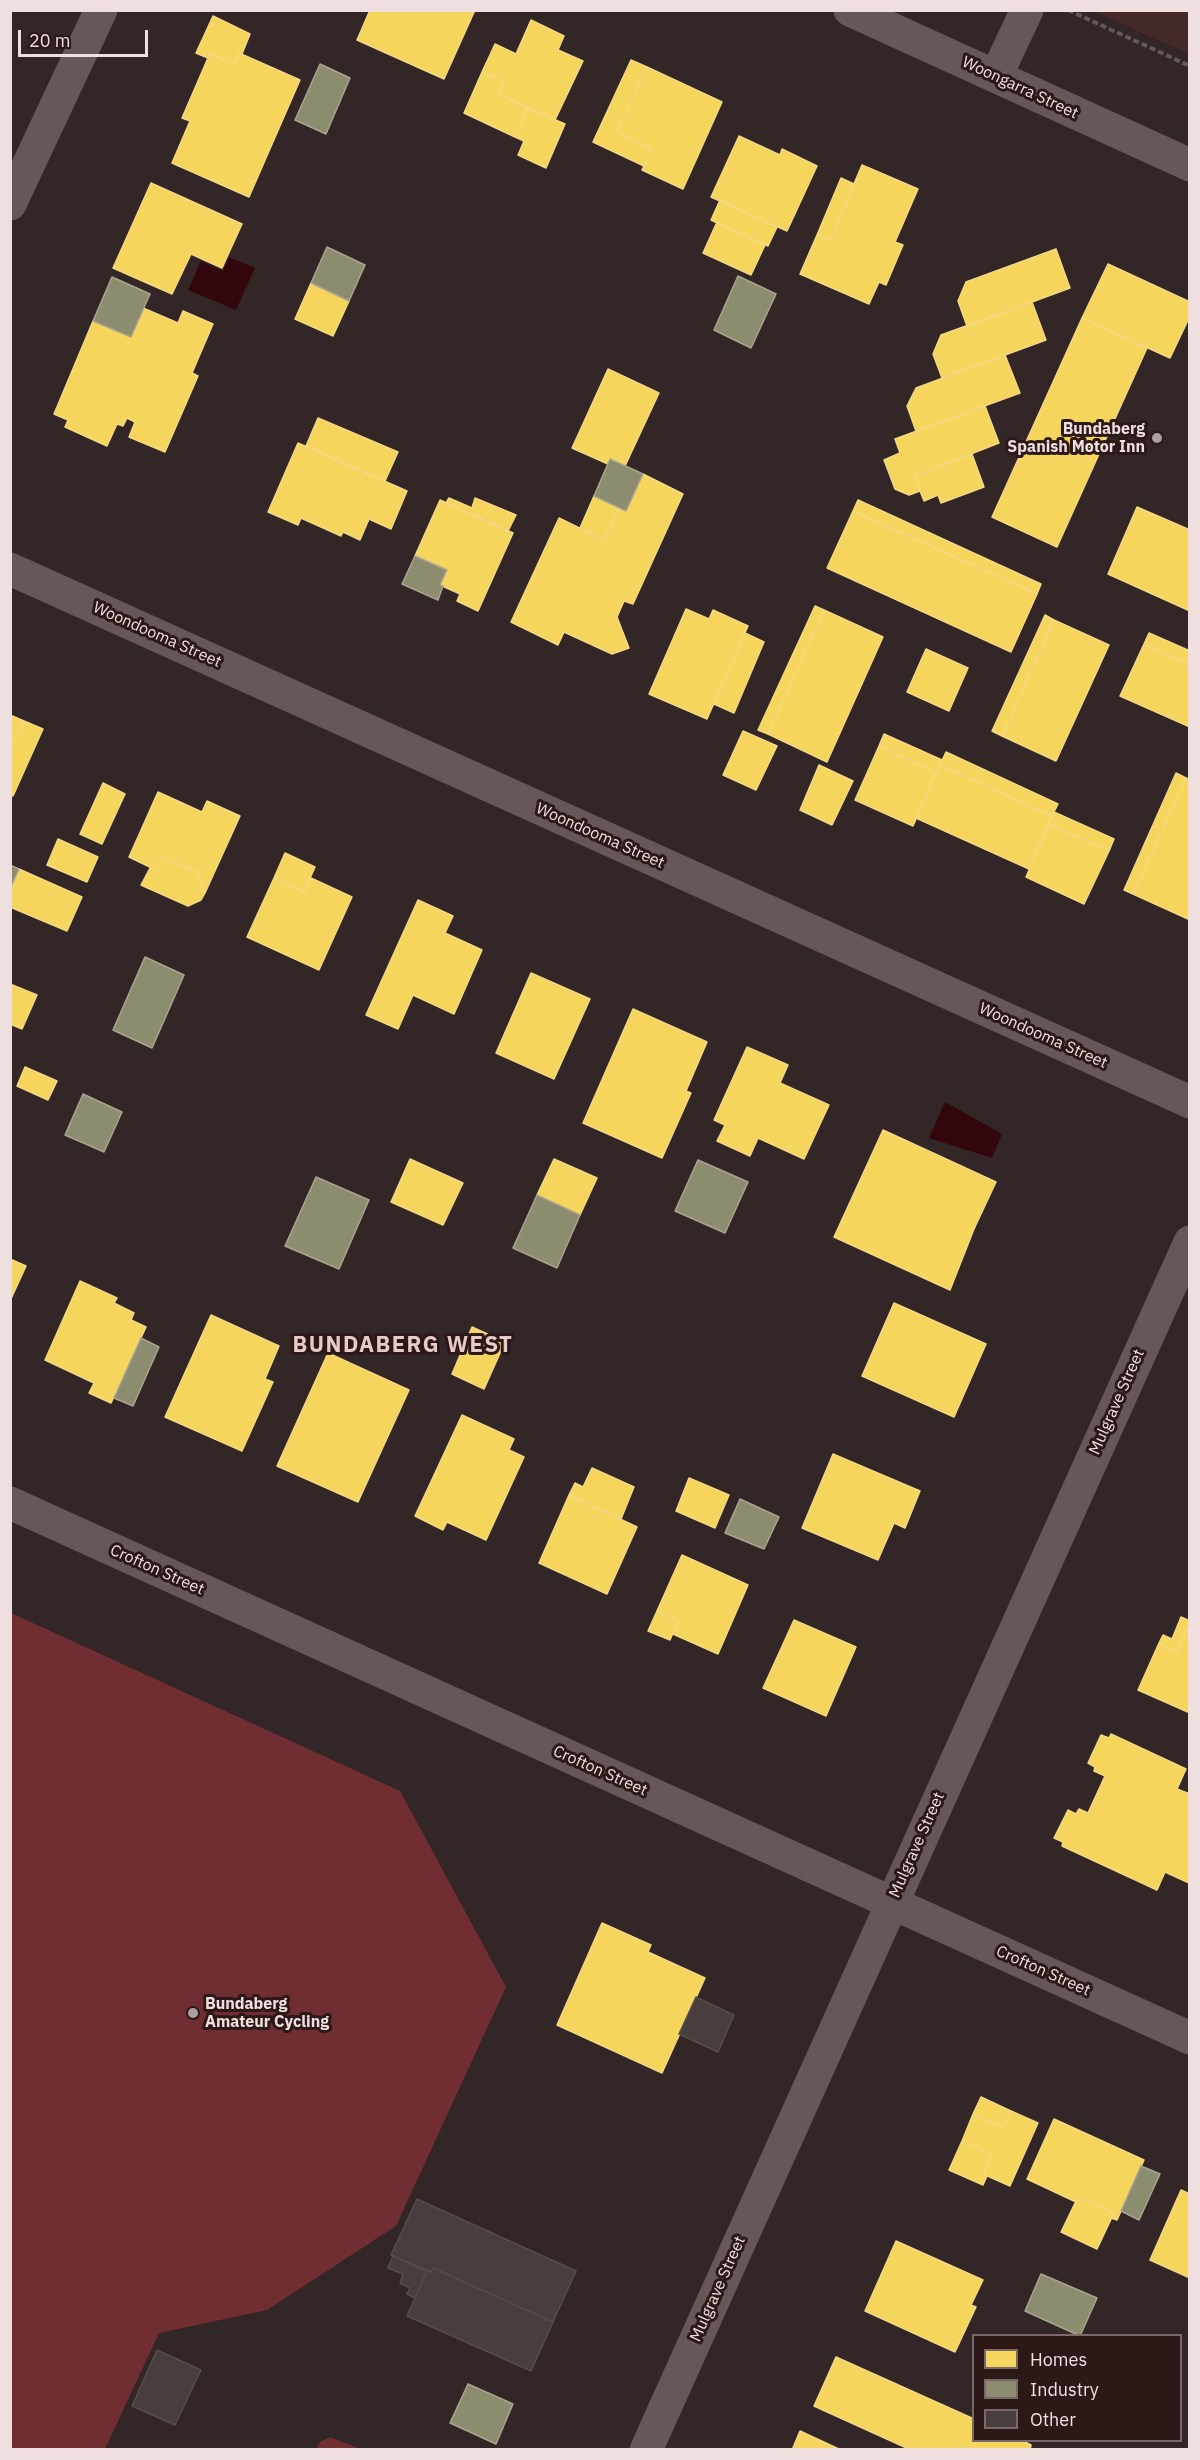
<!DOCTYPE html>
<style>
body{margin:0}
#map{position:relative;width:1200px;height:2460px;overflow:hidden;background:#322626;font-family:"IBM Plex Sans",sans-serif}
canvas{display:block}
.frame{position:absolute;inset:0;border:12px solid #efe0df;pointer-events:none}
.legend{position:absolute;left:972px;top:2334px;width:210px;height:108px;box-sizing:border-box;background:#2d1818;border:2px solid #7b6868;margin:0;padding:8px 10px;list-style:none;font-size:18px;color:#efe0df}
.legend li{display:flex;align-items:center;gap:12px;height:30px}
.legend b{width:30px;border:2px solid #7b6868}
.scale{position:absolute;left:18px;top:30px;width:130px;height:27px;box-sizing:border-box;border:3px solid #efe0df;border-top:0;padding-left:8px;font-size:18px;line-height:21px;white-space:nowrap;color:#efe0df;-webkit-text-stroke:4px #2d1818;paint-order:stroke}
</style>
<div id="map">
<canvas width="1200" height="2460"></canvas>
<div class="frame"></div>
<ul class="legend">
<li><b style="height:16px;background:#f6d55c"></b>Homes</li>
<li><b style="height:16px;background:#8c8c6e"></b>Industry</li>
<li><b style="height:16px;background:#483e3e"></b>Other</li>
</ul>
<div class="scale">20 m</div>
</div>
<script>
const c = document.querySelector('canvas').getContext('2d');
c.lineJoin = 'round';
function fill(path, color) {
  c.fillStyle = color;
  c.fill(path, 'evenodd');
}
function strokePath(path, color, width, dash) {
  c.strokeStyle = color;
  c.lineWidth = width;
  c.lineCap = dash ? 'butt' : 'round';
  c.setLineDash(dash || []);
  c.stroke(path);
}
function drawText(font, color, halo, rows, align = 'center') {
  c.font = font + ' "IBM Plex Sans",sans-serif';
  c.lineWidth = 6;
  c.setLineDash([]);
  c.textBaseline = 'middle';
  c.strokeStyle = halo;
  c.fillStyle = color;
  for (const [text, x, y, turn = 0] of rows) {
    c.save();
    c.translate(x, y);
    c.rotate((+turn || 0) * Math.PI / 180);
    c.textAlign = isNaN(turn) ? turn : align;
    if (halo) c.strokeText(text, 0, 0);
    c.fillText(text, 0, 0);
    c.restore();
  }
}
fill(new Path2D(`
 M1093 11H1189V54Z`), '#432929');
fill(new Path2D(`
 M11 1613 400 1791 506 1987 396 2226 267 2310 159 2333 105 2449H11Z
 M330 2437 360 2449H316L320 2442Z`), '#712e32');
fill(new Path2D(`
 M229 257 255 268 236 310 188 290 201 261 223 271Z
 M945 1102 1002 1134 992 1158 929 1138Z`), '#32060b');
const homes = new Path2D(`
 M370 10H475L444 79 357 40Z
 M213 16 250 34 242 54 239 53 234 64 210 54 208 58 196 53Z
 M531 20 564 36 558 50 583 61 555 120 499 94 504 82 482 72 495 44 516 54Z
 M239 53 300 80 249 197 172 163 190 121 182 118 208 58 210 54 234 64Z
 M631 60 647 67 617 132 652 149 644 166 593 142Z
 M647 67 722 102 683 189 642 170 652 149 617 132Z
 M482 72 504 82 499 94 528 108 515 137 464 113Z
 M528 108 565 124 546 168 518 155 524 141 515 137Z
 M739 136 780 155 782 149 817 166 787 231 711 197Z
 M862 165 918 189 895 242 903 245 886 285 879 282 869 304 800 274 817 235 830 240Z
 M841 178 854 184 830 240 817 235Z
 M151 183 242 224 222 268 191 254 172 294 113 268Z
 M720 200 777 227 768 246 711 220Z
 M717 222 765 245 751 275 703 253Z
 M1056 249 1070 288 967 326 958 301 966 282Z
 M1108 264 1190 302V316L1170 358 1082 318Z
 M311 283 349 301 333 336 295 319Z
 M1032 302 1046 340 942 378 933 354 941 335Z
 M143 308 178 323 183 311 213 324 192 373 198 376 165 452 129 437 135 422 127 418 123 426 117 424 107 446 65 427 68 420 54 414 93 321 131 337Z
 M1082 318 1147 348 1057 547 992 517Z
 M1005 355 1020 393 916 431 907 406 916 388Z
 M608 369 659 393 625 466 610 459 608 464 572 448Z
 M985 406 999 443 914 476 920 491 909 495 895 489 884 460 900 453 895 439Z
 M318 418 398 452 385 481 306 446Z
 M298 443 407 491 391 529 369 519 360 540 343 532 341 536 301 518 298 525 268 512Z
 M972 454 984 487 941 503 938 495 924 501 914 476Z
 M643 474 683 494 633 604 624 601 617 617 629 648 612 654 564 632 558 645 511 622 559 518 604 540 619 508 626 511Z
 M594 496 619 508 604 540 580 528Z
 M449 498 472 508 475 498 516 515 508 531 446 503Z
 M440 500 513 533 478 611 457 601 460 594 440 585 447 570 415 556Z
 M858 500 1041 584 1037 594 853 511Z
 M1137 507 1190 530V611L1108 574Z
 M853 511 1037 594 1011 652 827 568Z
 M815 606 824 610 768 734 758 730Z
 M686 609 709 619 713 610 748 626 707 719 649 694Z
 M824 610 883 637 827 762 768 734Z
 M1045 615 1054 620 1002 736 992 731Z
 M1054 620 1109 645 1056 761 1002 736Z
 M745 633 764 642 734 713 714 704Z
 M1149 633 1190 651V665L1144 644Z
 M1144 644 1190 665V727L1120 696Z
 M926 649 968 668 949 711 907 692Z
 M10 715 24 721 10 750Z
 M24 721 43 729 13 796 10 795V750Z
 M743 731 777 746 756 790 723 775Z
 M884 734 942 760 936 773 879 746Z
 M879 746 936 773 913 826 855 800Z
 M946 752 1058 804 1052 816 940 765Z
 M819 765 853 781 832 825 800 810Z
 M940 765 1052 816 1029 869 916 818Z
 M1176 773 1186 778 1133 894 1124 890Z
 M1186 778 1190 779V914L1188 919 1133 894Z
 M103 783 125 794 102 844 80 834Z
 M158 792 202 812 207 801 240 816 205 893 197 872 163 857 156 870 129 857Z
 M1054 812 1114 839 1109 851 1049 824Z
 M1049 824 1109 851 1084 904 1026 877Z
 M58 839 98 857 87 882 47 865Z
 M285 853 315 867 304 892 274 878Z
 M163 857 197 872 205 893 201 900 188 906 141 885 150 868 156 870Z
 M19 869 82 897 67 931 10 907V889Z
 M274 878 304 892 311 878 352 897 319 970 247 937Z
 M418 900 453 916 445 933 482 950 454 1014 413 995 398 1029 366 1015Z
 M531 973 590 999 554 1079 496 1053Z
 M10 984 37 995 22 1029 10 1024Z
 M633 1009 707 1042 686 1091 691 1093 662 1158 583 1123Z
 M747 1047 788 1065 780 1083 829 1105 804 1159 758 1138 750 1156 717 1141 725 1125 714 1120Z
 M25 1067 57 1081 48 1100 17 1086Z
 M883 1130 996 1182 974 1229 950 1290 834 1237Z
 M410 1159 463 1183 443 1225 391 1202Z
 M554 1159 597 1178 580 1215 537 1195Z
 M10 1259 26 1266 10 1301Z
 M80 1281 117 1298 114 1303 134 1313 131 1320 146 1327 111 1403 89 1393 94 1383 45 1360Z
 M894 1303 986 1344 954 1417 862 1376Z
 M211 1315 279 1346 265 1379 273 1382 242 1451 165 1417Z
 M472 1327 505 1342 484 1389 452 1374Z
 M328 1353 409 1390 358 1502 277 1466Z
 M462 1415 514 1439 509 1450 524 1457 486 1540 447 1522 443 1530 415 1516Z
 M833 1454 920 1491 905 1528 894 1523 878 1560 802 1528Z
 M592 1468 634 1487 621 1519 569 1495 575 1483 583 1487Z
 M689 1478 729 1495 715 1528 676 1511Z
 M569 1495 637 1527 607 1594 539 1563Z
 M682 1555 748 1585 718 1654 673 1634 678 1621 657 1611Z
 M657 1611 678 1621 670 1640 648 1631Z
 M1181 1617 1190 1621V1631L1186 1630 1177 1652 1159 1643 1163 1635 1172 1639Z
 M794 1620 856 1647 826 1716 763 1688Z
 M1186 1630 1190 1631V1713L1138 1690 1159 1643 1177 1652Z
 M1111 1734 1186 1769 1177 1789 1190 1794 1189 1883 1165 1872 1157 1890 1062 1846 1063 1842 1054 1838 1068 1810 1076 1814 1079 1809 1088 1813 1105 1776 1094 1771 1095 1767 1088 1763 1101 1735 1109 1738Z
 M602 1923 651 1945 648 1952 705 1978 662 2073 557 2025Z
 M981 2097 1011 2111 1003 2127 973 2114Z
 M1011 2111 1038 2123 1010 2186 983 2174 991 2154 962 2141 973 2114 1003 2127Z
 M1054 2119 1144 2160 1117 2220 1111 2218 1114 2213 1078 2197 1076 2202 1027 2179Z
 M962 2141 991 2154 983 2174 987 2176 983 2185 949 2170Z
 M1181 2190 1190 2194V2278L1150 2260Z
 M1078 2197 1114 2213 1097 2249 1061 2232Z
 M896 2241 983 2280 971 2305 976 2307 955 2352 865 2311Z
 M836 2357 974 2419V2440H1021L1031 2445 1030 2450H911L814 2406Z
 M800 2431 841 2450H792Z`);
fill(homes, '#f6d55c');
strokePath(homes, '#f4d883', 1.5);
const industry = new Path2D(`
 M320 64 350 78 326 134 295 120Z
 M327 247 365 265 349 301 311 283Z
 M738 276 776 294 751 348 714 330Z
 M112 277 150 294 131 337 93 321Z
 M610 459 643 474 626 511 594 496Z
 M415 556 447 570 440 585 443 586 438 600 402 584Z
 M10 865 19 869 10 889Z
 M145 957 184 975 152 1048 113 1030Z
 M83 1094 122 1112 104 1152 65 1135Z
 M698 1160 748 1182 725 1233 675 1211Z
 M316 1177 369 1200 339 1269 285 1246Z
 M537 1195 580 1215 557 1268 513 1248Z
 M141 1338 159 1347 133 1406 114 1398Z
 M740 1499 779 1517 764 1549 725 1533Z
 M1141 2166 1160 2174 1139 2220 1121 2211Z
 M1041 2274 1097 2298 1080 2336 1025 2311Z
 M468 2384 513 2404 496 2444 450 2423Z`);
fill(industry, '#8c8c6e');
strokePath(industry, '#aaa590', 1.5);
const building = new Path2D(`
 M696 1997 734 2015 718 2052 679 2034Z
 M417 2199 576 2271 553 2322 433 2268 431 2272 391 2255Z
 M393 2256 427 2271 415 2298 407 2294 410 2288 400 2283 403 2274 388 2268Z
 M433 2268 553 2322 531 2371 407 2316 427 2271 431 2272Z
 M157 2350 201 2370 175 2425 132 2406Z`);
fill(building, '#483e3e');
strokePath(building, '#574c4c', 1.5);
strokePath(new Path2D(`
 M1068 10 1190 66`), '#645959', 4, [6, 3]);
strokePath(new Path2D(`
 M850 10 1190 165
 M996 76 1027 10
 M10 204 101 10
 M10 569 1190 1102
 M10 1503 1190 2038
 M646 2450 1190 1242`), '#665858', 33);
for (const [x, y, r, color] of [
 [1157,438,6,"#ad9f9e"],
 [193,2013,6,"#ad9f9e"]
]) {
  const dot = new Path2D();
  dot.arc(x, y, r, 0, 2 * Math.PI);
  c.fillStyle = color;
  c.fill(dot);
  strokePath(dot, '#2d1818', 2);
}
drawText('16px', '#efe0df', '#2d1818', [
 ["Woongarra Street",1020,88,25],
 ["Woondooma Street",157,635,24],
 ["Woondooma Street",600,836,24],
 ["Woondooma Street",1043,1036,24],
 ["Mulgrave Street",1117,1402,-66],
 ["Crofton Street",157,1570,24],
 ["Crofton Street",600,1771,24],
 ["Mulgrave Street",917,1845,-66],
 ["Crofton Street",1043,1971,24],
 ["Mulgrave Street",718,2289,-66]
]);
drawText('bold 16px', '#efe0df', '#2d1818', [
 ["Bundaberg",1145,429],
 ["Spanish Motor Inn",1145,447],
 ["Bundaberg",205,2004,"left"],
 ["Amateur Cycling",205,2022,"left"]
], 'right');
c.letterSpacing = '1.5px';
drawText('bold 22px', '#e8cac9', '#2d1818', [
 ["BUNDABERG WEST",403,1346]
]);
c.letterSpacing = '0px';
</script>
